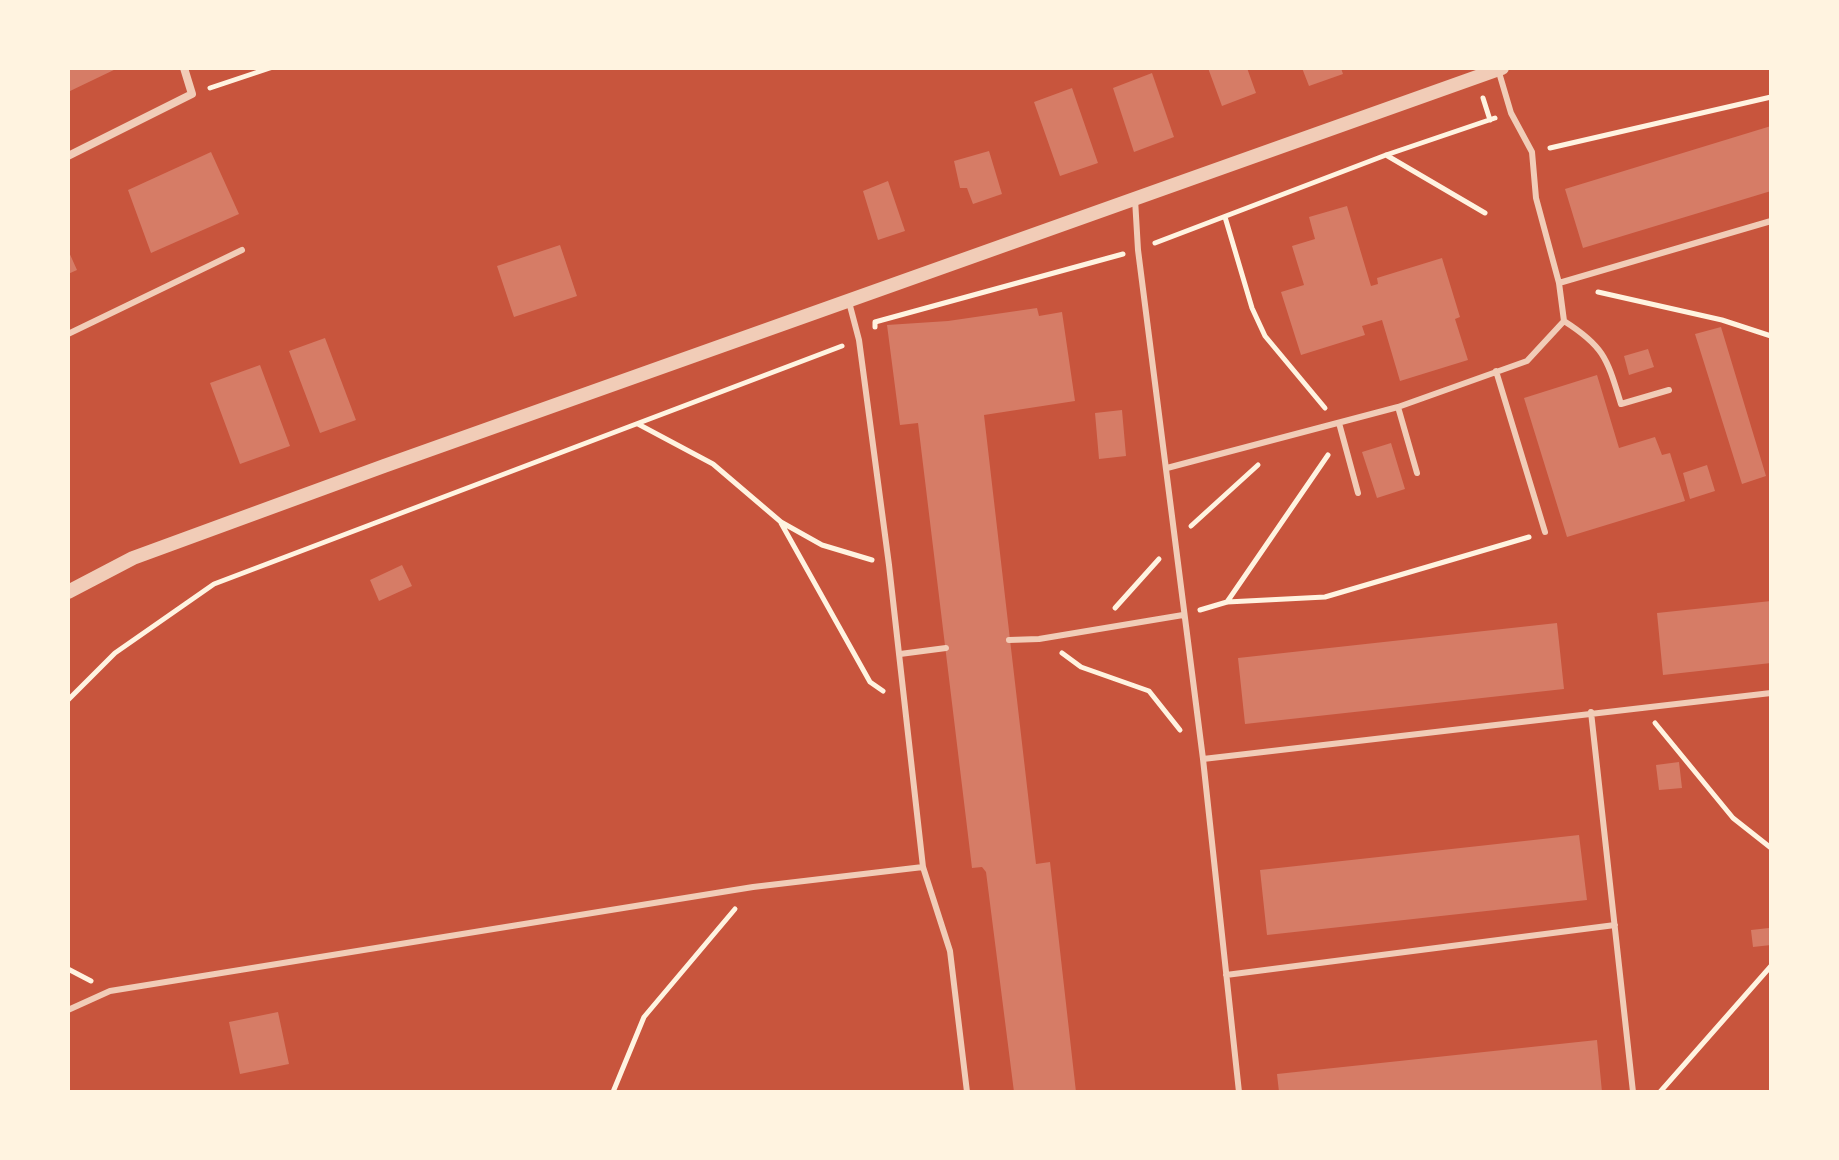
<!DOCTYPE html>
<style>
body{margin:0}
#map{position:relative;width:1839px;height:1160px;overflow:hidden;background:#c8553d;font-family:Overpass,sans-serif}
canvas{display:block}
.frame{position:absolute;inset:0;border:70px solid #fff3e0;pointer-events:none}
</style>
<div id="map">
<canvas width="1839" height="1160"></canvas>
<div class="frame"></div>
</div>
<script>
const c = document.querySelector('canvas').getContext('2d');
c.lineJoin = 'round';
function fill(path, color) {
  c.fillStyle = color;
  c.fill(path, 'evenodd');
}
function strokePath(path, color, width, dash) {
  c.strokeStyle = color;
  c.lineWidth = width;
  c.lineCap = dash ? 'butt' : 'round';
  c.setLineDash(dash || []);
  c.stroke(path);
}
fill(new Path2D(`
 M68 68H118L68 92Z
 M1208 68H1247L1256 93 1222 106Z
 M1302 68H1341L1343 74 1309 86Z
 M1152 73 1174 137 1134 152 1113 88Z
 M1072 88 1098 163 1060 176 1034 102Z
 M1771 126V191L1583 248 1565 189Z
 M989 151 1002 194 973 204 967 188H960L954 161Z
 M211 152 239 214 151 253 128 190Z
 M888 181 905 231 878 240 863 191Z
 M1347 206 1371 286 1378 284 1377 278 1442 258 1460 317 1455 319 1468 360 1400 381 1382 320 1362 326 1365 335 1301 355 1281 292 1304 285 1292 246 1315 239 1309 217Z
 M560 245 577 296 514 317 497 266Z
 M68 250 77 270 68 274Z
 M1037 308 1039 316 1062 312 1075 401 984 415 1036 864 1050 862 1076 1092H1014L986 872 982 867 972 868 918 423 900 425 887 325 948 321Z
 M1721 327 1766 476 1742 484 1695 334Z
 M325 338 356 420 320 433 289 351Z
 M1648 349 1654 367 1629 375 1624 356Z
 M260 365 290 446 240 464 210 383Z
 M1597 375 1619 448 1655 437 1662 455 1670 453 1685 501 1567 537 1524 398Z
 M1122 410 1126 456 1099 459 1095 413Z
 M1391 443 1405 489 1377 498 1362 452Z
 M1707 465 1715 491 1690 499 1683 473Z
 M402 565 412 586 379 601 370 580Z
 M1771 601V663L1663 675 1657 613Z
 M1557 623 1564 689 1245 724 1238 658Z
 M1679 762 1682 788 1659 790 1656 765Z
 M1579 835 1587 900 1267 935 1260 870Z
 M1769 928 1771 945 1753 947 1751 930Z
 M278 1012 289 1064 240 1074 229 1022Z
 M1597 1040 1602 1092H1279L1277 1074Z`), '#d67c66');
strokePath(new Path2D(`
 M210 88 270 68
 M1483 98 1490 120
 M1550 148 1771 97
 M1386 155 1485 213
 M1225 217 1252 308 1265 336 1325 408
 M1155 243 1386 155 1495 118
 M1598 292 1722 320 1771 336
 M875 327V322L1123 254
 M638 424 713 464 781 522 822 545 872 560
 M781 523 870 682 883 691
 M1191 526 1258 465
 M1227 602 1328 455
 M1115 608 1159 559
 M1200 610 1227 602 1325 597 1529 537
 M1062 653 1081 667 1149 691 1180 730
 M68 700 115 653 214 584 842 346
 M1655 723 1733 818 1771 848
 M68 969 91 981
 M613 1092 644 1017 735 909
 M1660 1092 1771 966`), '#fff3e0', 5);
strokePath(new Path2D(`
 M1135 199 1138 250 1203 759 1239 1092
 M1559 283 1771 221
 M849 302 859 340 889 565 923 867 950 951 967 1092
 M1564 321C1605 347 1607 359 1621 404L1669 390
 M68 334 242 250
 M1496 371 1545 532
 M1398 407 1417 473
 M1339 423 1358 493
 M1167 468 1398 407 1527 361 1564 321 1559 283 1536 198 1532 152 1511 113 1498 69
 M1009 640 1039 639 1183 615
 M900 654 946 648
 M1591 712 1633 1092
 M1203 759 1771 693
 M1226 975 1615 925
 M68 1010 110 991 753 887 923 867`), '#f1ccb7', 6);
strokePath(new Path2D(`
 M68 156 192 94 184 68`), '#f1ccb7', 8);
strokePath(new Path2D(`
 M68 592 133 558 384 466 1502 68`), '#f1ccb7', 14);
</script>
